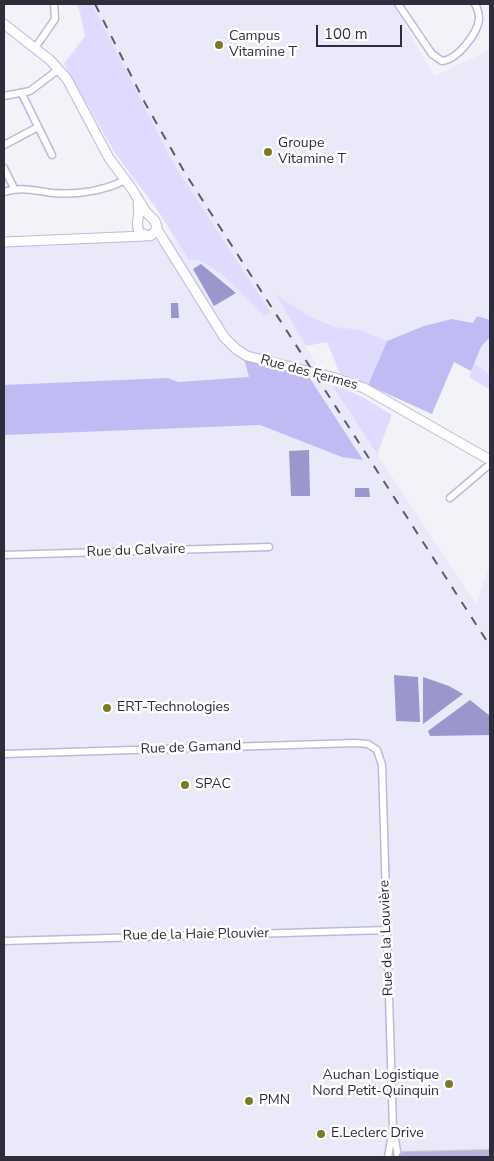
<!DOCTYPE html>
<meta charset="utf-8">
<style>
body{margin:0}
#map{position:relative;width:494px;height:1161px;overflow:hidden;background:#f2f2f9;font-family:"Nunito Sans",sans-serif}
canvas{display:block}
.frame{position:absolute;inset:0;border:5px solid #2e2d3b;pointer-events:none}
.scale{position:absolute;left:316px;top:25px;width:86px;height:22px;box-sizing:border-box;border:2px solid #2e2d3b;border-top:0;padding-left:6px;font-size:15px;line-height:18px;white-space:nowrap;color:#2e2d3b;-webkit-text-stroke:4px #fff;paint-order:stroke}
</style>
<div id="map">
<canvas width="494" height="1161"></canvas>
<div class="frame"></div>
<div class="scale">100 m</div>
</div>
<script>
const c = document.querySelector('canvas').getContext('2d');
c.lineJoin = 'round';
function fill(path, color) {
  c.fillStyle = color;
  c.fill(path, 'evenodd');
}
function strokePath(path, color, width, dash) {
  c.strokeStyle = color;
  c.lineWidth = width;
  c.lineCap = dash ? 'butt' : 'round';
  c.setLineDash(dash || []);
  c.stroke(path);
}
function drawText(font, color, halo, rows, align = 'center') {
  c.font = font + ' "Nunito Sans",sans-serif';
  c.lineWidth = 5;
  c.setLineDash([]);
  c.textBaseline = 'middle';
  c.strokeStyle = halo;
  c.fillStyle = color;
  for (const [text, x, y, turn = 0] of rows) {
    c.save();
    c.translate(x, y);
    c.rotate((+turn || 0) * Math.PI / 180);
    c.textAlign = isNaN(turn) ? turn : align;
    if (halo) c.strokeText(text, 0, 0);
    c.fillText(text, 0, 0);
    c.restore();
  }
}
fill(new Path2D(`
 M77 4H393L434 76 490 50V320L477 316 473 323 452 319 424 326 387 341 360 331 336 327 312 318 277 297 320 370 304 368 309 376 329 381 476 604 490 565V1157H4V247L175 239 159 212 115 153 64 64 85 36Z
 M490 337V381L471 371 481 347Z`), '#eae9fa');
fill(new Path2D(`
 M76 4H92L172 161 270 312 264 316C249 302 209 254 189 260L159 212 115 153 64 64 85 36 80 10Z
 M276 295 312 318 336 327 360 330 387 341 368 385 340 374 327 342 306 346Z
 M474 363 490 375V390L469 377Z
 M329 381 364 398 392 415 377 454Z`), '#dedbfe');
fill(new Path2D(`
 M477 316 490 320V337L481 347 471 371 454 362 432 414 368 385 387 341 424 326 452 319 473 323Z
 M244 358 309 377 363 460 342 457 260 425 4 435V385L168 378 178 382 249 377Z`), '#c0bbf3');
fill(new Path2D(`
 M201 264 236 293 214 306 193 269Z
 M171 303H178L179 318H171Z
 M309 450 310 496H291L289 451Z
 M355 488H369L370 497H355Z
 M394 675 418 677 420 722 396 721Z
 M423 677 449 686 463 694 423 724Z
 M470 700 490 716V735L430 736 428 731Z`), '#9b96cc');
const minor = new Path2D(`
 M398 4 432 54 442 61C457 60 477 34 479 20 479 14 478 9 475 4
 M35 48 55 19 54 4
 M22 94 52 155
 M4 96 30 91 59 69
 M4 145 38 127
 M4 168 14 188
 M4 192C20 186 36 191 53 193 77 195 104 191 125 180
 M450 498 490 464
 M4 555 269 547
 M4 754 355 743 368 744 377 750 382 765 393 1128 388 1157
 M4 941 388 930
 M394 1134 398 1157`);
const tertiary = new Path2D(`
 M4 24 50 60 67 79 109 158 132 189 146 212 155 221 158 231 224 337 236 349 247 356 332 377 364 388 490 460
 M138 204C141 214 134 225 140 233L150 236 155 232 157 226
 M4 242 144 236`);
const primary = new Path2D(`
 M403 1157 490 1155`);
strokePath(minor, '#bcbadb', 9);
strokePath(tertiary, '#bcbadb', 11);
strokePath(primary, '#cdcdd0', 12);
strokePath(minor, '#fff', 6);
strokePath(tertiary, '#fff', 9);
strokePath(primary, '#b9b5da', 10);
strokePath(new Path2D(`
 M95 4 145 103 185 173 490 646`), '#5c5b67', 2, [9, 9]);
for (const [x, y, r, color] of [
 [219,45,5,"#7c7b22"],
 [268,152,5,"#7c7b22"],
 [107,708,5,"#7c7b22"],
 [185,785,5,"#7c7b22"],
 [449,1084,5,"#7c7b22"],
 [249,1101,5,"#7c7b22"],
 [321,1134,5,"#7c7b22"]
]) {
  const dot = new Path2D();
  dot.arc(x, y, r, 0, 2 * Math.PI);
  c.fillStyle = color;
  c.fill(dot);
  strokePath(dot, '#fff', 2);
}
drawText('14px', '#2e2d3b', '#fff', [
 ["Campus",229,37],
 ["Vitamine T",229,53],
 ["Groupe",278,144],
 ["Vitamine T",278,160],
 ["ERT-Technologies",117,708],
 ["SPAC",195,785],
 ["Auchan Logistique",439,1076,"right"],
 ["Nord Petit-Quinquin",439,1092,"right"],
 ["PMN",259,1101],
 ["E.Leclerc Drive",331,1134]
], 'left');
drawText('14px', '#2e2d3b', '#fff', [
 ["Rue des Fermes",309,373,15],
 ["Rue du Calvaire",136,551,-2],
 ["Rue de Gamand",191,748,-2],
 ["Rue de la Haie Plouvier",196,935,-1],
 ["Rue de la Louvière",387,938,-92]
]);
</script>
